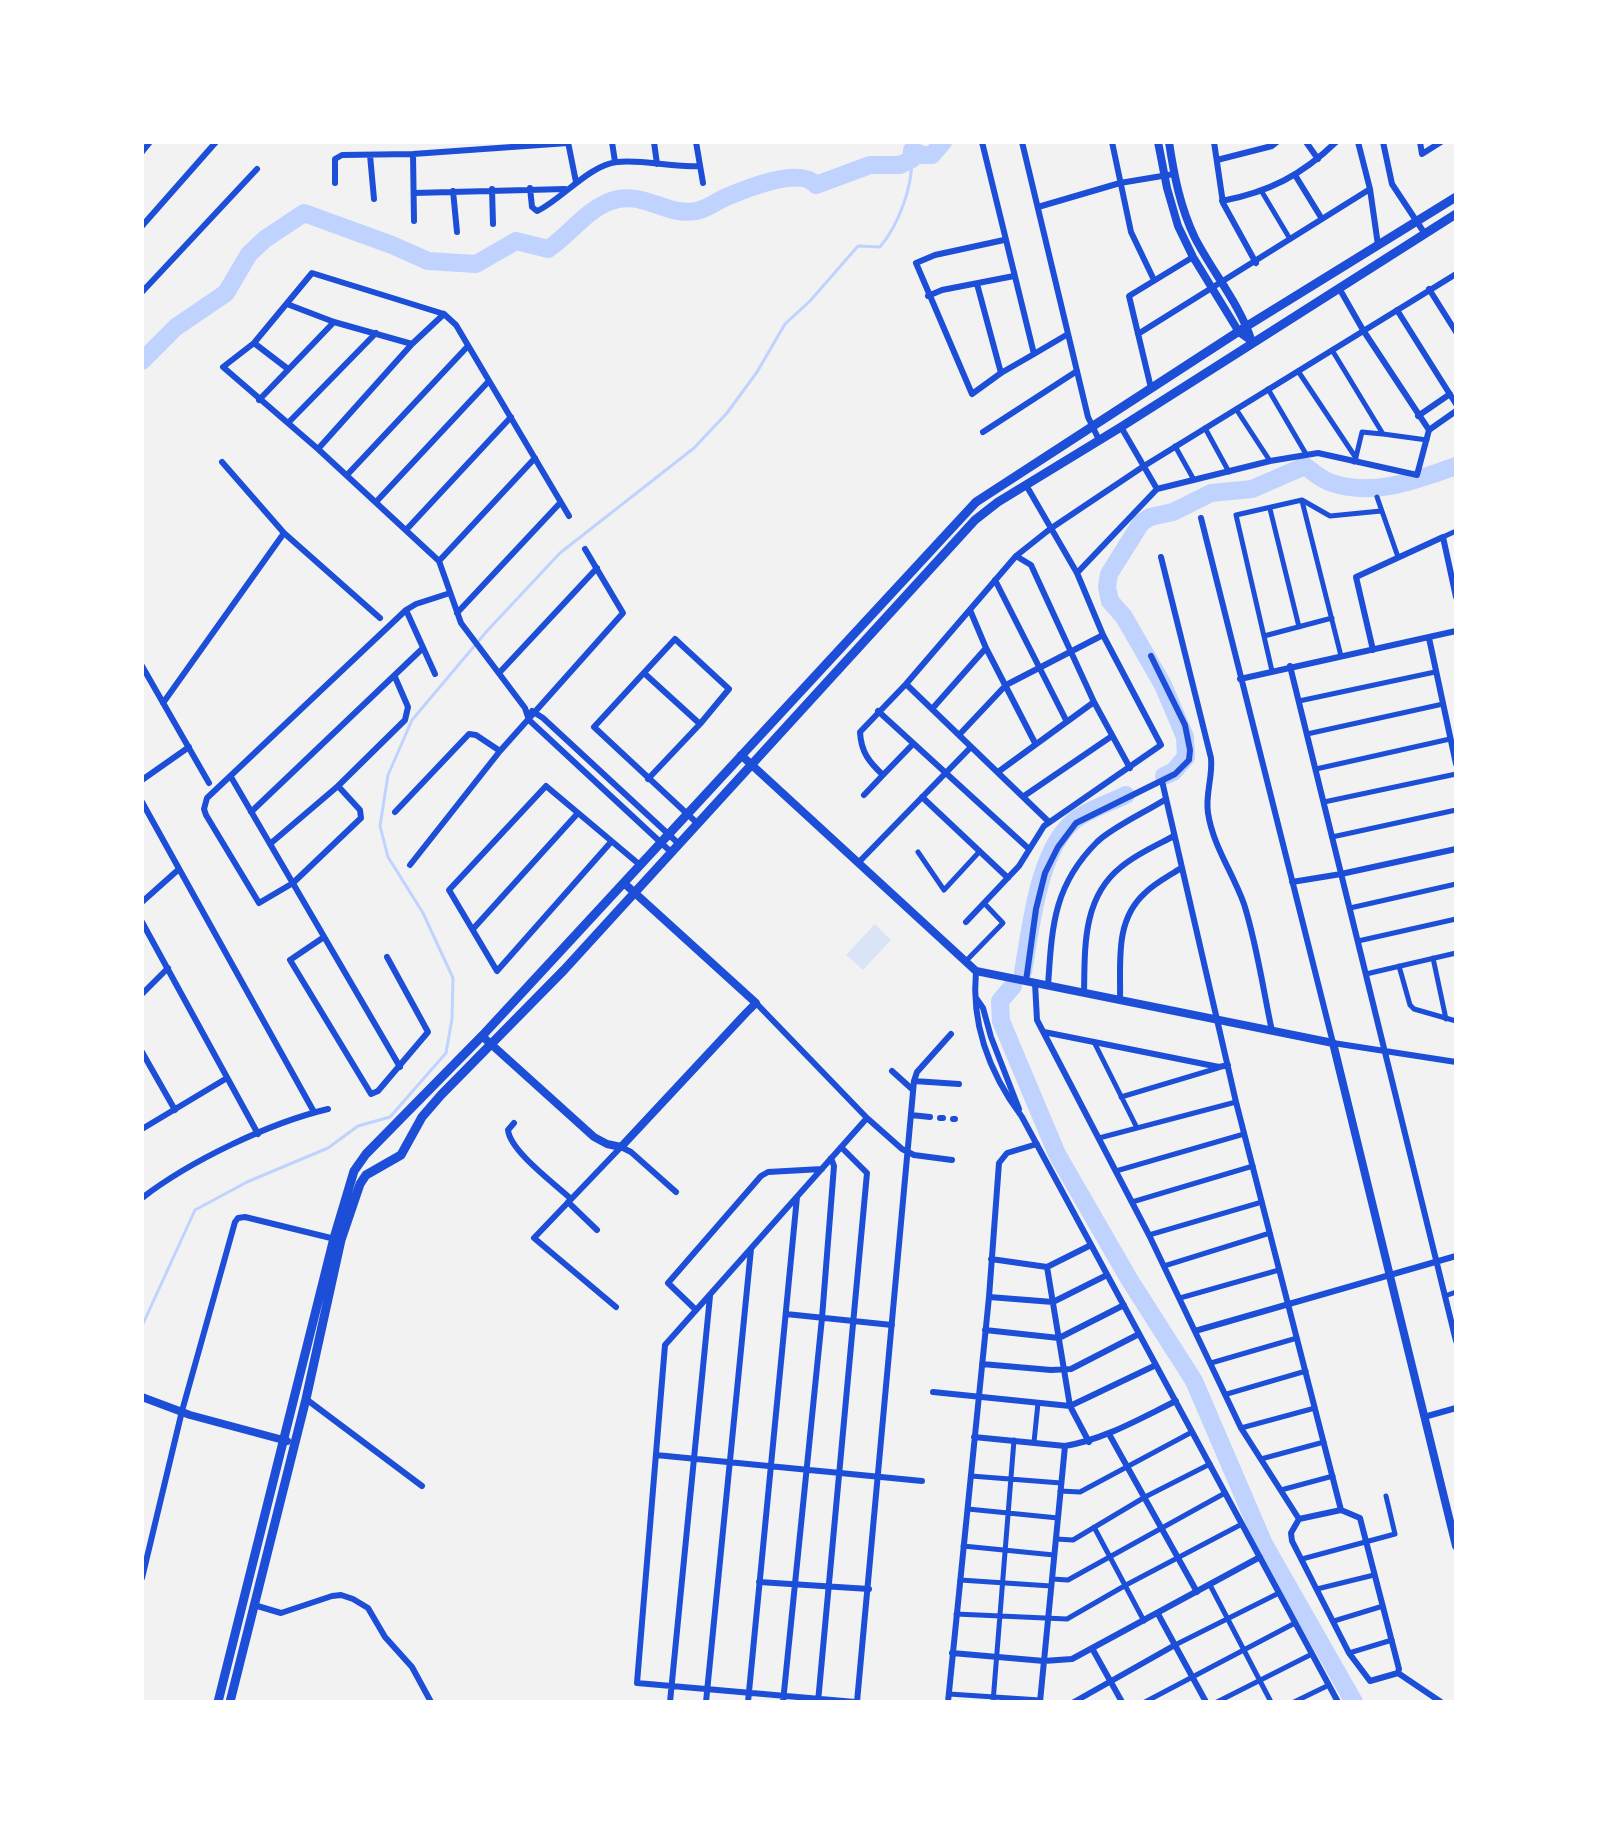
<!DOCTYPE html>
<style>
body{margin:0}
#map{position:relative;width:1598px;height:1844px;overflow:hidden;background:#f2f2f2;font-family:Ubuntu,sans-serif}
canvas{display:block}
.frame{position:absolute;inset:0;border:144px solid #fff;pointer-events:none}
</style>
<div id="map">
<canvas width="1598" height="1844"></canvas>
<div class="frame"></div>
</div>
<script>
const c = document.querySelector('canvas').getContext('2d');
c.lineJoin = 'round';
function fill(path, color) {
  c.fillStyle = color;
  c.fill(path, 'evenodd');
}
function strokePath(path, color, width, dash) {
  c.strokeStyle = color;
  c.lineWidth = width;
  c.lineCap = dash ? 'butt' : 'round';
  c.setLineDash(dash || []);
  c.stroke(path);
}
fill(new Path2D(`
 M875 924 891 940 863 970 846 955Z`), '#dbe4f7');
strokePath(new Path2D(`
 M142 1326 195 1210 247 1182 328 1148 358 1126 390 1117 446 1053 452 1019 453 978 423 913 388 857 380 826 388 775 412 720 487 631 560 553 694 448 727 413 757 372 785 324 810 301 858 246 880 247C899 224 912 188 912 159`), '#bfd3fe', 3);
strokePath(new Path2D(`
 M142 361 176 327 226 293 249 254 265 239 304 213 392 245 428 261 476 264 516 241 548 249C569 235 583 214 606 203 643 187 663 217 696 211 705 210 716 202 724 198 745 189 800 166 816 185L870 165H900L912 159V150L922 155H932L943 142
 M1164 776 1173 772 1186 757 1185 737 1163 685 1124 617 1110 601 1107 587 1109 574 1141 523 1150 517 1173 512 1211 493 1252 489 1305 466C1313 472 1322 480 1332 483 1374 497 1416 480 1456 466
 M1023 972C1031 928 1038 849 1075 820 1089 809 1110 803 1126 795
 M1013 986 1000 1001 1001 1021 1057 1154 1129 1279 1194 1381 1264 1544 1354 1702`), '#bfd3fe', 18);
strokePath(new Path2D(`
 M1262 192 1290 239
 M1332 350 1383 434 1427 440
 M1298 371 1356 458 1354 462
 M1268 389 1306 454
 M1236 409 1270 461
 M1205 428 1229 472
 M1175 446 1194 480
 M1356 457 1362 432 1382 434
 M1377 497 1398 557
 M1302 501 1341 656
 M1270 509 1299 627
 M1443 537 1456 531
 M1264 636 1332 618
 M1272 671 1236 515 1302 500 1330 516 1381 511
 M1299 701 1435 672
 M1307 734 1443 704
 M1316 769 1450 739
 M1324 802 1456 774
 M1332 837 1456 810
 M918 852 944 890 980 851
 M1350 908 1456 884
 M1358 941 1456 919
 M1433 958 1446 1019
 M965 962 1003 923 984 903
 M1399 966 1410 1005 1414 1009 1456 1021
 M1366 974 1456 953
 M1094 1042 1137 1128
 M1121 1097 1218 1068
 M1099 1138 1236 1102
 M1116 1171 1244 1134
 M1132 1202 1253 1166
 M1149 1235 1262 1202
 M1164 1266 1270 1233
 M1445 1296 1456 1292
 M1180 1298 1279 1270
 M1211 1363 1297 1338
 M1227 1394 1306 1371
 M1241 1428 1315 1408
 M1034 1442 1038 1403
 M1261 1459 1324 1442
 M971 1476 1061 1483
 M1281 1490 1333 1476
 M1060 1491 1080 1492 1192 1432
 M968 1509 1058 1518
 M1094 1527 1144 1621
 M1056 1539 1073 1540 1145 1497 1210 1464
 M963 1546 1054 1555
 M1302 1559 1395 1534 1386 1496
 M1052 1579 1068 1580 1225 1493
 M960 1580 1051 1586
 M1210 1585 1271 1702
 M1317 1589 1374 1575
 M956 1614 1067 1619 1126 1585 1242 1524
 M1334 1621 1383 1606
 M1175 1645 1279 1593
 M1349 1653 1392 1640
 M949 1694 1040 1700
 M993 1702 1014 1440
 M1145 1702 1295 1623
 M1217 1702 1312 1654
 M1294 1702 1329 1685`), '#1d4ed8', 5);
strokePath(new Path2D(`
 M568 142 576 182
 M612 142 615 162
 M654 142 657 164
 M696 142 703 183
 M982 142 1034 354 1001 373 972 394 916 263 935 255 1004 240
 M1022 142 1088 417 1099 440
 M1112 142 1131 232 1154 280
 M1214 142 1223 203 1256 263
 M1306 142 1318 159
 M1358 142 1370 189 1378 245
 M1383 142 1392 184 1425 234
 M1420 142 1422 154 1441 142
 M142 152 150 142
 M413 154 414 221
 M370 155 374 199
 M1217 160 1272 146 1277 142
 M1295 175 1322 219
 M335 183V159L342 155 413 154 568 143
 M530 188 532 207 537 211C560 201 589 165 617 162 643 159 672 168 699 166
 M492 189 493 224
 M453 191 457 232
 M414 193 565 189
 M1222 201C1269 192 1302 175 1336 142
 M1038 207 1120 183 1174 174
 M142 226 216 142
 M977 284 1001 373
 M1339 288 1363 330 1429 430 1456 411
 M1429 289 1456 332
 M142 292 257 169
 M928 296 942 290 1014 276
 M287 304 334 322 412 344
 M1397 310 1456 404
 M1138 334 1370 189
 M254 343 288 369
 M1034 354 1068 334
 M1151 388 1129 296 1193 257
 M259 400 334 322
 M1418 416 1450 394
 M288 423 376 333
 M1121 427 1157 489
 M983 432 1077 371
 M318 449 412 344 444 314
 M222 462 284 533 380 618
 M347 475 468 346
 M376 502 488 382
 M569 516 456 325 444 314 312 273 254 343 223 367 318 449 439 561 461 623 525 708 529 720 671 852
 M1201 518 1333 1043 1456 1062
 M406 530 511 417
 M1016 556 1031 565 1094 702 1130 768
 M1161 557 1211 758C1213 777 1205 794 1208 813 1213 846 1233 873 1244 904 1257 945 1263 989 1272 1031
 M439 561 535 458
 M1077 573 1157 489 1270 461 1318 453 1417 475 1429 430
 M995 580 1066 720
 M406 610 435 674
 M970 610 986 648 1035 743
 M457 613 560 503
 M1429 638 1456 764
 M1373 650 1356 577 1443 537 1456 597
 M142 666 209 783
 M1290 666 1456 1341
 M500 672 597 568
 M644 673 700 724
 M1240 679 1456 631
 M906 684 1049 822
 M163 703 284 533
 M932 709 986 648
 M532 711 543 718 679 844
 M878 711 1029 849
 M959 735 1006 685 1103 635
 M998 772 1094 702
 M883 775 913 744
 M231 777 400 1067
 M648 779 700 724 729 689 675 639 594 727 697 823
 M142 780 189 747
 M1162 781 1236 1102 1341 1510 1360 1518 1399 1669 1398 1673 1370 1681 1349 1653 1292 1541 1291 1533 1299 1519
 M338 786 360 810 361 818 293 883 259 903 206 815 204 809 207 798 406 610 416 604 450 593
 M864 795 883 775C869 762 861 752 860 732L906 684 1016 556 1050 529 1144 466 1456 274
 M1024 796 1112 736
 M922 797 1008 878
 M142 802 314 1112
 M251 812 423 648
 M395 812 469 734 476 735 500 751
 M611 842 497 971 449 890 546 786 640 865
 M270 844 338 786 405 720 408 707 395 677
 M858 863 971 747
 M410 865 500 751 623 613 585 549
 M1292 882 1341 874 1456 849
 M142 902 179 869
 M142 922 258 1134
 M966 922 1019 866 1044 826 1161 745 1103 635 1077 573 1026 485
 M473 929 578 813
 M324 937 290 960 371 1094 378 1091 428 1032 387 957
 M976 971C971 1025 990 1074 1022 1117L1338 1702
 M1026 981 1036 909 1045 873 1058 847 1076 823 1175 774 1189 760 1190 750 1185 725 1151 656
 M1035 983 1037 1020 1149 1235 1241 1428 1299 1519 1341 1510
 M1048 986C1052 927 1053 886 1097 842 1114 826 1146 812 1166 799
 M1084 993C1085 948 1082 898 1121 867 1136 854 1157 845 1174 836
 M142 994 168 968
 M976 998 983 1008 991 1037 1019 1109
 M1120 1000C1121 963 1114 921 1145 893 1155 883 1169 876 1181 868
 M756 1003 867 1118 902 1149 914 1155 952 1160
 M1044 1032 1219 1067 1228 1065
 M142 1052 175 1110
 M892 1071 913 1090
 M914 1081 959 1084
 M911 1115 930 1117
 M940 1118H943
 M953 1119H955
 M514 1123 508 1130C510 1151 555 1184 571 1199
 M142 1129 227 1078
 M142 1198C190 1161 269 1123 328 1109
 M568 1202 597 1230
 M991 1259 1047 1267 1091 1245
 M1047 1267 1070 1406 1089 1442
 M989 1297 1053 1302 1107 1275
 M616 1307 534 1238 621 1147 631 1152 676 1192
 M696 1310 668 1283 761 1176 768 1172 822 1169
 M786 1314 892 1325
 M985 1330 1059 1338 1124 1305
 M1195 1331 1456 1256
 M982 1364 1051 1370 1071 1369 1139 1334
 M933 1392 1070 1406 1156 1365
 M306 1399 422 1486
 M1424 1417 1456 1408
 M1109 1434 1197 1592
 M974 1437 1065 1446
 M656 1455 922 1481
 M142 1578 182 1411 235 1222 238 1218 245 1217 335 1239
 M759 1582 869 1589
 M254 1605 281 1613 332 1596 341 1595 353 1599 368 1608 385 1637 412 1667 431 1702
 M1158 1614 1206 1702
 M1093 1650 1122 1702
 M952 1653 1044 1661 1072 1659 1260 1557
 M1398 1673 1441 1702
 M670 1702 710 1296
 M706 1702 751 1249
 M748 1702 797 1197
 M783 1702 822 1318 834 1166 831 1158
 M818 1702 867 1173 841 1147
 M855 1702 637 1683 665 1345 867 1118
 M857 1702 914 1081 917 1072 951 1034
 M948 1702 989 1297 999 1163 1007 1153 1037 1144
 M1040 1702 1065 1446C1105 1439 1139 1419 1176 1401
 M1074 1702 1175 1645`), '#1d4ed8', 6);
strokePath(new Path2D(`
 M1158 142 1167 188 1178 226 1193 257 1239 332 1253 342
 M1169 142C1174 175 1180 207 1195 238 1213 273 1240 304 1252 342
 M741 755 976 971 1333 1043 1456 1546
 M482 1036 594 1137 607 1144 621 1147 746 1013 756 1003 625 884
 M142 1397 190 1415 287 1441`), '#1d4ed8', 8);
strokePath(new Path2D(`
 M218 1702 334 1238 354 1171 366 1154 482 1036 976 502 1247 326 1456 197
 M230 1702 306 1399 341 1240 360 1184 366 1175 401 1155 422 1117 441 1095 564 970 975 520 998 502 1121 427 1456 214`), '#1d4ed8', 9);
</script>
